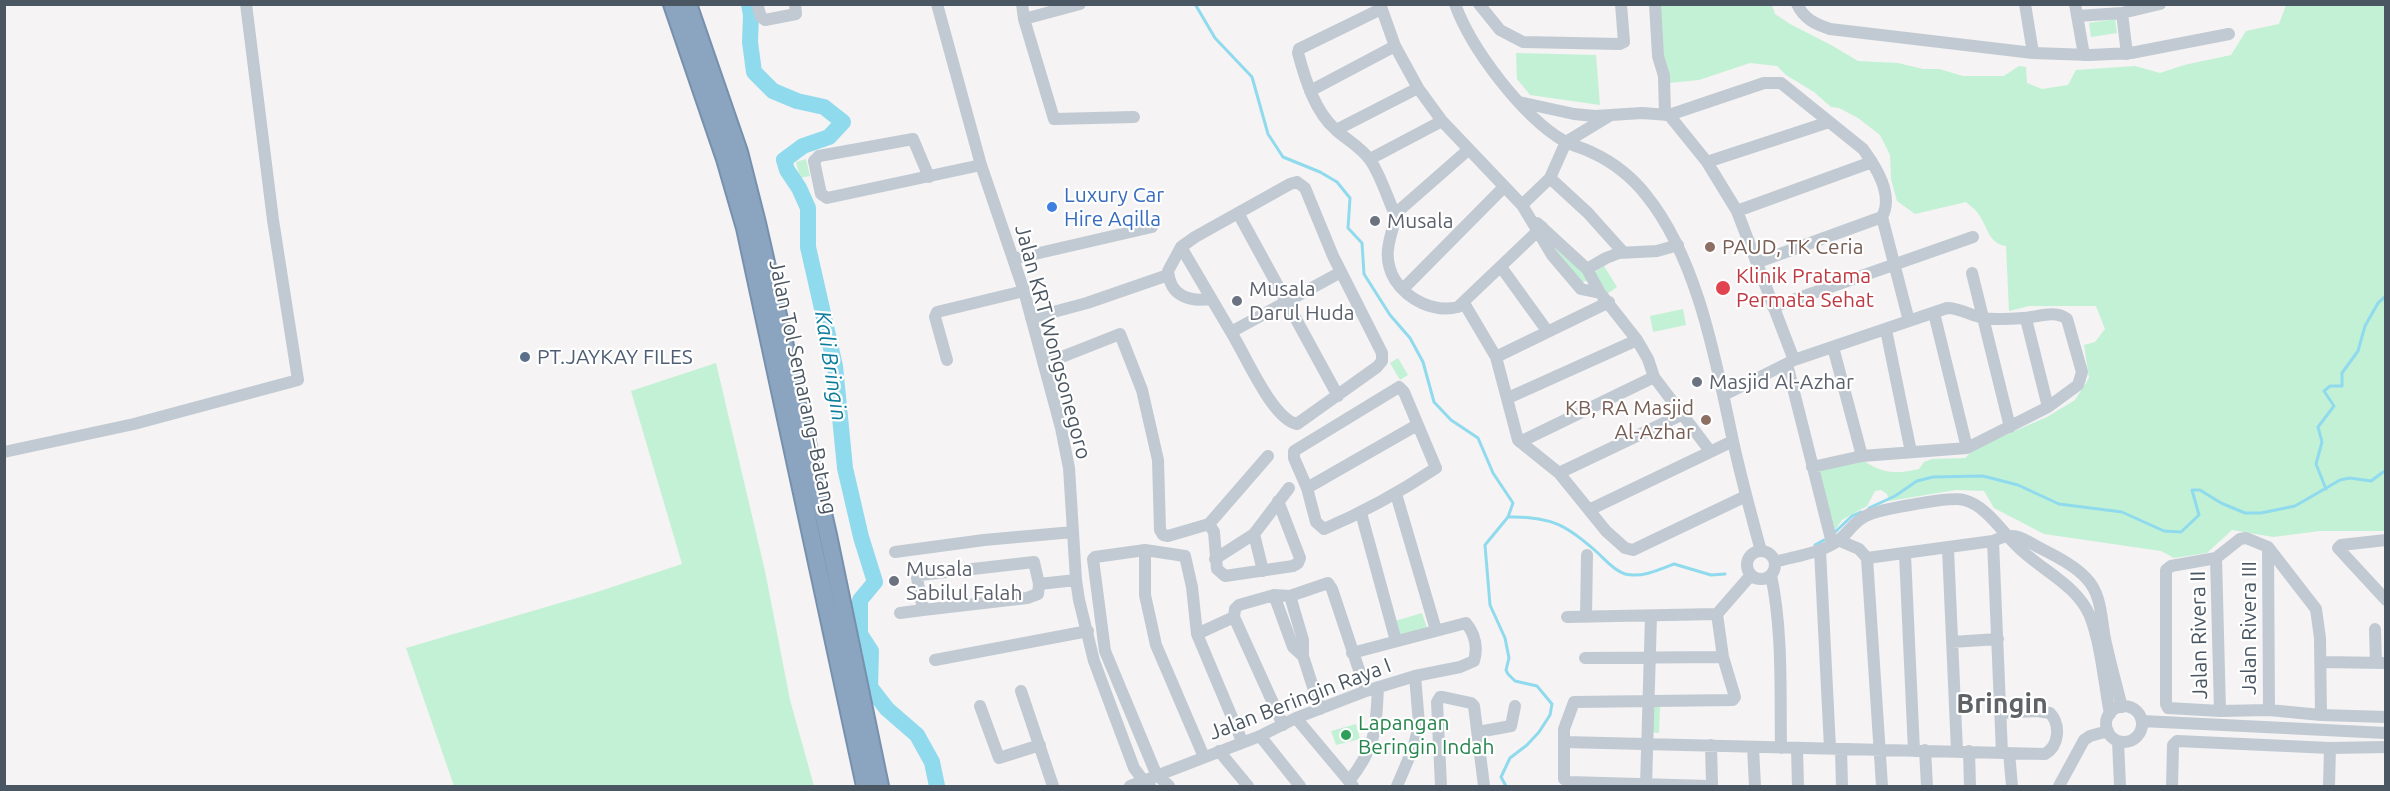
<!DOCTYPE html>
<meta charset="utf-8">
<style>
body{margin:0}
#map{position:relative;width:2390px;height:791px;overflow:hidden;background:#f5f3f3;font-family:Ubuntu,sans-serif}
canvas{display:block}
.frame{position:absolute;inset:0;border:6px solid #4a5661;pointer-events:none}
</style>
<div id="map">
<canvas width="2390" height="791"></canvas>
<div class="frame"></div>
</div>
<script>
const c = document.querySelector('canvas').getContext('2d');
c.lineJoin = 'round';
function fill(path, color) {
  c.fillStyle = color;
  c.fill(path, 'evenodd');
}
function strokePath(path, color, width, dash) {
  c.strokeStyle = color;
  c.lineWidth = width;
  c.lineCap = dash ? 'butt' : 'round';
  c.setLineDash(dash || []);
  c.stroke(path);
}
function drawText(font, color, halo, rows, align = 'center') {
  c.font = font + ' Ubuntu,sans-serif';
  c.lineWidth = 4.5;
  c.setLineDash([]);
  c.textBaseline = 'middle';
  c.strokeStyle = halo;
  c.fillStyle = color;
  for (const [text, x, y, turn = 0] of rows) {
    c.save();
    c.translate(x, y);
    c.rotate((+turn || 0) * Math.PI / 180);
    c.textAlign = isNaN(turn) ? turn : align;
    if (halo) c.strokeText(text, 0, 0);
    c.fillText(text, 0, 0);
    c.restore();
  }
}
fill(new Path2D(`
 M1658 5H1772L1775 14 1790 24 1831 45 1858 61 1898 63 1923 69H1939L1963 76H2004L2019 66 2026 67 2027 83 2042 89 2068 85 2076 70 2135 66 2160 73 2184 65 2231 55 2246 31 2279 24 2286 5H2385V531H2320L2273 537 2232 530 2207 553 2174 558 2161 551 2044 534 1994 508 1984 491 1956 490 1889 501 1887 494 1881 490 1875 491 1867 506 1842 520 1835 530 1818 471 1864 461C1883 474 1897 474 1919 469L1924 462 1932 459 1965 458 1975 448 2047 417 2075 400 2089 378 2084 345 2095 342 2105 329 2096 306H2029L2009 311 2006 246C1988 244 1987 224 1977 212 1974 208 1969 205 1966 202L1915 214 1897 201 1891 179 1890 155 1880 135 1858 118 1839 108 1831 107 1814 92 1786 75 1777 66 1750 63 1699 80 1669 83 1660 34Z
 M2115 19 2117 33 2091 37 2089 23Z
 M1516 53 1596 55 1600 105 1530 95 1517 79Z
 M806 159 810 176 800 178 796 162Z
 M1549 239 1584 270 1587 281 1582 282 1552 252Z
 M1604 266 1617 287 1607 294 1594 273Z
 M1683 309 1686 325 1653 332 1650 316Z
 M1398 358 1408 375 1400 380 1390 363Z
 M716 363 765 571 790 700 814 786H454L406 648 594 593 682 564 631 391Z
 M1422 613 1427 628 1399 636 1395 621Z
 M1651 706 1660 707 1659 733 1650 732Z
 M1356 724 1360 739 1336 745 1331 731Z`), '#c3f1d5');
strokePath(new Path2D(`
 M1195 4 1215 38 1252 77 1268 134 1283 157 1320 172 1337 182 1350 198 1348 228 1362 243 1364 274 1390 315 1410 338 1423 362 1434 402 1451 420 1478 438 1493 473 1513 503 1508 517 1485 545 1490 605 1505 638 1509 658 1506 670 1508 674 1515 681 1537 686 1552 704 1550 715 1539 732 1527 745 1510 758 1501 777 1506 786
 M2326 489 2316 464 2322 442 2318 427 2334 406 2324 391 2330 386H2342V373L2358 351 2365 326 2378 303 2386 296
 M1869 508 1895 496 1917 481 1933 477 1983 476 2018 485 2059 504 2122 512 2164 531 2181 532 2199 515 2192 490H2200L2221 503 2245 513H2261L2295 506 2340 480 2350 478 2371 481 2386 470
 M1509 517C1552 516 1568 526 1599 554 1606 561 1615 571 1625 574 1641 578 1659 570 1674 564L1711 575 1725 574
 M1834 533 1852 516 1861 512
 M1815 545 1824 540`), '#90daee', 3);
strokePath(new Path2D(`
 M749 4 751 15 750 42 754 72 773 91 797 101 824 107 843 122 829 137 803 146 784 160 787 170 799 188 808 208V247L835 366 845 468 861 537 875 582 860 600V634L871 651 870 687 887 709 917 735 932 762 937 786`), '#90daee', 16);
const highway = new Path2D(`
 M672 4 725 159 745 228 865 786
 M688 4 739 152 757 223 828 535 880 786`);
strokePath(highway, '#7690ad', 20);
strokePath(new Path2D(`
 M757 4 761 17 765 20 796 14 795 4
 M937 4 981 165 1024 291 1061 428 1069 468 1076 580 1079 600 1094 661 1134 768 1143 780 1150 786
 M1022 4 1024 19 1054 119 1134 117
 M1380 4 1395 46 1418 88 1442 121 1522 205 1552 255 1581 289 1600 293
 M1455 4C1471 49 1523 117 1564 141 1573 146 1584 148 1593 153 1613 162 1633 178 1646 195 1698 259 1716 362 1733 441 1741 478 1751 514 1761 551
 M1479 4 1500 30 1523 42 1620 44 1624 42 1621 4
 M1655 4 1658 56 1664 76 1665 115
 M1797 4C1804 19 1815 24 1830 29L2033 53 2090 55 2131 53 2229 34
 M2025 4 2033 53
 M2075 4 2084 55
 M1381 9 1299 49 1298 53C1305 79 1315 112 1336 130 1347 140 1362 148 1370 160 1379 172 1387 196 1393 210 1401 225 1376 248 1395 280 1408 300 1434 313 1458 307L1542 227
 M2122 13 2127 54
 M2077 16 2122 13 2160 4
 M1024 19 1080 4
 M1310 91 1395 46
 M1519 102 1574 114 1595 116 1642 113 1669 115 1764 83H1781L1863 149C1876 167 1894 195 1882 217L1909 321
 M1669 115 1707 162 1737 211 1794 360
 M1336 130 1418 88
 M1370 159 1442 121
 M1707 162 1829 122
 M929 177 913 139 819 156 814 161 821 194 827 198 981 165
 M1550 178 1588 213 1623 252
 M1522 205 1550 178 1566 142 1609 116
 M1737 211 1872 162
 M1238 213 1338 396
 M1395 214 1468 150
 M1537 223 1587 269 1600 293 1637 340 1648 359 1654 377 1710 451
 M1181 247 1231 332 1341 272
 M1013 259 1152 227
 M1758 262 1882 217
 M1501 267 1548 332
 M1587 269 1606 258 1619 253 1657 251 1678 245
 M1972 273 2010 427
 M1403 289 1504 187
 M1211 299C1189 302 1170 296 1168 271L1181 247 1195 237 1290 184 1297 182 1305 188 1333 256 1382 353V361L1377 367 1297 424C1272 419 1245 354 1231 332
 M1464 303 1496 357 1518 440 1559 473 1606 531 1625 548 1633 550 1746 496
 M1773 307 1973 237
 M1934 313 1967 448
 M1031 318 1087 303 1168 275
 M2026 319 2048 407
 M1886 330 1911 452
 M1833 347 1862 456
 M1496 357 1609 302
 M947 360 935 317 937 312 1024 291
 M1044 364 1120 334 1142 390 1158 460 1160 530 1163 535 1168 536 1209 524 1214 532 1217 569 1225 576 1293 566 1298 563 1300 558 1278 501
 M1787 364 1832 543
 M1399 387 1404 392 1436 468C1400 492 1364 512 1324 529L1316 522 1307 488 1294 458V451Z
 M1724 395 1794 360 1947 308C1961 308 1971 316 1984 318 1996 320 2009 319 2022 318 2037 318 2054 309 2067 319L2082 372 2078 385 2048 407 1967 448 1862 456 1812 467
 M1508 398 1637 340
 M1520 442 1654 377
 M4 452 134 424 298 380 273 220 246 4
 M1559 473 1683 414
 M1307 488 1417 425
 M1396 494 1436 630
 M1589 510 1733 441
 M1361 513 1396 641
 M1209 524 1268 456
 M1254 534 1263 571
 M1838 540 1859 549 1867 558 1993 541C2014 531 2020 537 2040 548 2055 556 2074 565 2086 578 2102 594 2101 619 2105 639 2110 662 2116 684 2122 707
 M2386 540 2341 545 2338 548 2386 600
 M1993 541 2002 753
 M2268 547 2269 710
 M1948 549 1957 751
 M1145 550V595L1156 645 1204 757
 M1820 550 1830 748
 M1747 565a14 14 0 1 1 28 0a14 14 0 1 1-28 0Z
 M895 552 984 540 1073 532
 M1905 554 1914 751
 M1867 558 1882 786
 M2216 558 2220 711
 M1215 559 1254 534 1289 488
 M1775 562C1795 556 1822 553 1839 540 1850 531 1856 519 1870 514 1885 509 1951 496 1964 500 1985 505 2001 530 2015 544 2038 569 2076 583 2090 616 2101 644 2104 683 2110 714
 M1771 575C1783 632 1780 691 1781 748
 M1039 584 1034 562 920 575 917 578 923 610 1027 598 1038 594 1039 584 1076 580
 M1274 595 1293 647 1303 656
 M1290 596 1303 640V656L1320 709
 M900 613 923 610
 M1717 614 1751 575
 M1234 617 1235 609 1239 605 1274 595 1290 596 1328 583 1332 589 1366 691
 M1234 617 1283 725
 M1567 617 1717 614
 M1586 617 1587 555
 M2375 629 2376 663
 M1197 634 1234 617
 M1952 642 1998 639
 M1585 658 1723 657
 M935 660 1088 631
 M2321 662 2386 663
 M1021 691 1053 786
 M980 706 999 758 1040 745
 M2106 724a18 18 0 1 1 36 0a18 18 0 1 1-36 0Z
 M2321 715 2320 638 2316 609 2268 547 2246 538 2240 539 2216 558 2171 566 2166 570V704L2168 708 2220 711 2269 710 2321 715 2386 717
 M1296 718 1353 786
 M2142 721 2386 733
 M1478 732 1511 726 1515 706
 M1260 736 1300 786
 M2118 741 2120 786
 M1564 742 2045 754C2059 746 2061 725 2050 713L2037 711 2001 713
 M1753 747 1755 786
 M1797 749 1798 786
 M1841 749 1842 786
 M1925 750 1927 786
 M1219 751 1248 786
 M1969 751 1970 786
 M2009 753 2012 786
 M1157 775 1169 786
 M1157 776 1105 651 1093 559 1095 557 1145 550 1185 556 1192 587 1197 634 1242 741
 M1349 781C1376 747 1376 729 1378 687
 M1130 786 1260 736 1296 718 1366 691 1415 676 1460 667 1474 661C1478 647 1475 634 1466 623L1352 653
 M1397 786 1414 746 1419 724 1415 676
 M1441 786 1437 702 1440 697H1443L1471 703 1474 706 1484 786
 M1646 786 1651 616
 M1709 786 1568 782 1564 779V729L1574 702 1733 700 1735 697 1723 657 1717 614
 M1709 786 1712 784 1711 745
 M2059 786 2084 740 2090 736 2108 731
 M2172 786 2173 745 2177 741 2330 748 2386 747
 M2329 786 2330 748`), '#c1cad2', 12);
strokePath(highway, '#8ba5c1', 16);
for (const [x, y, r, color] of [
 [1052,207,6,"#3f7fe0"],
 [1375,221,6,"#6b7280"],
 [1710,247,6,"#8d6e63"],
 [1723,288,8,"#e0444e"],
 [1237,301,6,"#6b7280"],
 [525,357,6,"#5c6f8a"],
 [1697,382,6,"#6b7280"],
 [1706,420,6,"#8d6e63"],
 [894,581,6,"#6b7280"],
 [1346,735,6,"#2e9e5b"]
]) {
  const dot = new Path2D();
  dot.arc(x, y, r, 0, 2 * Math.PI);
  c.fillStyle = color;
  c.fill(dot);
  strokePath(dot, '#fff', 2);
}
drawText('21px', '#366cbe', '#fff', [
 ["Luxury Car",1064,195],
 ["Hire Aqilla",1064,219]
], 'left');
drawText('21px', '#5b616d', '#fff', [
 ["Musala",1387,221],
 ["Musala",1249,289],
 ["Darul Huda",1249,313],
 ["Masjid Al-Azhar",1709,382],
 ["Musala",906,569],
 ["Sabilul Falah",906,593]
], 'left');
drawText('21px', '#785e54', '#fff', [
 ["PAUD, TK Ceria",1722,247],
 ["KB, RA Masjid",1694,408,"right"],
 ["Al-Azhar",1694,432,"right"]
], 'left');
drawText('21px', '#be3a42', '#fff', [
 ["Klinik Pratama",1736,276],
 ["Permata Sehat",1736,300]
], 'left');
drawText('21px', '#4a5661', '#fff', [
 ["Jalan KRT Wongsonegoro",1053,342,75],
 ["Jalan Tol Semarang–Batang",803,387,78],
 ["Jalan Rivera III",2249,628,-90],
 ["Jalan Rivera II",2199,635,-91],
 ["Jalan Beringin Raya I",1300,699,-21]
]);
drawText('21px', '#4e5e75', '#fff', [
 ["PT.JAYKAY FILES",537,357]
], 'left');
drawText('21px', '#27864d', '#fff', [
 ["Lapangan",1358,723],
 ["Beringin Indah",1358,747]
], 'left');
drawText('italic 22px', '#0c7c9b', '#fff', [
 ["Kali Bringin",831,366,81]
]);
drawText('bold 27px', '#5f6368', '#fff', [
 ["Bringin",2002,704]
]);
</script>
